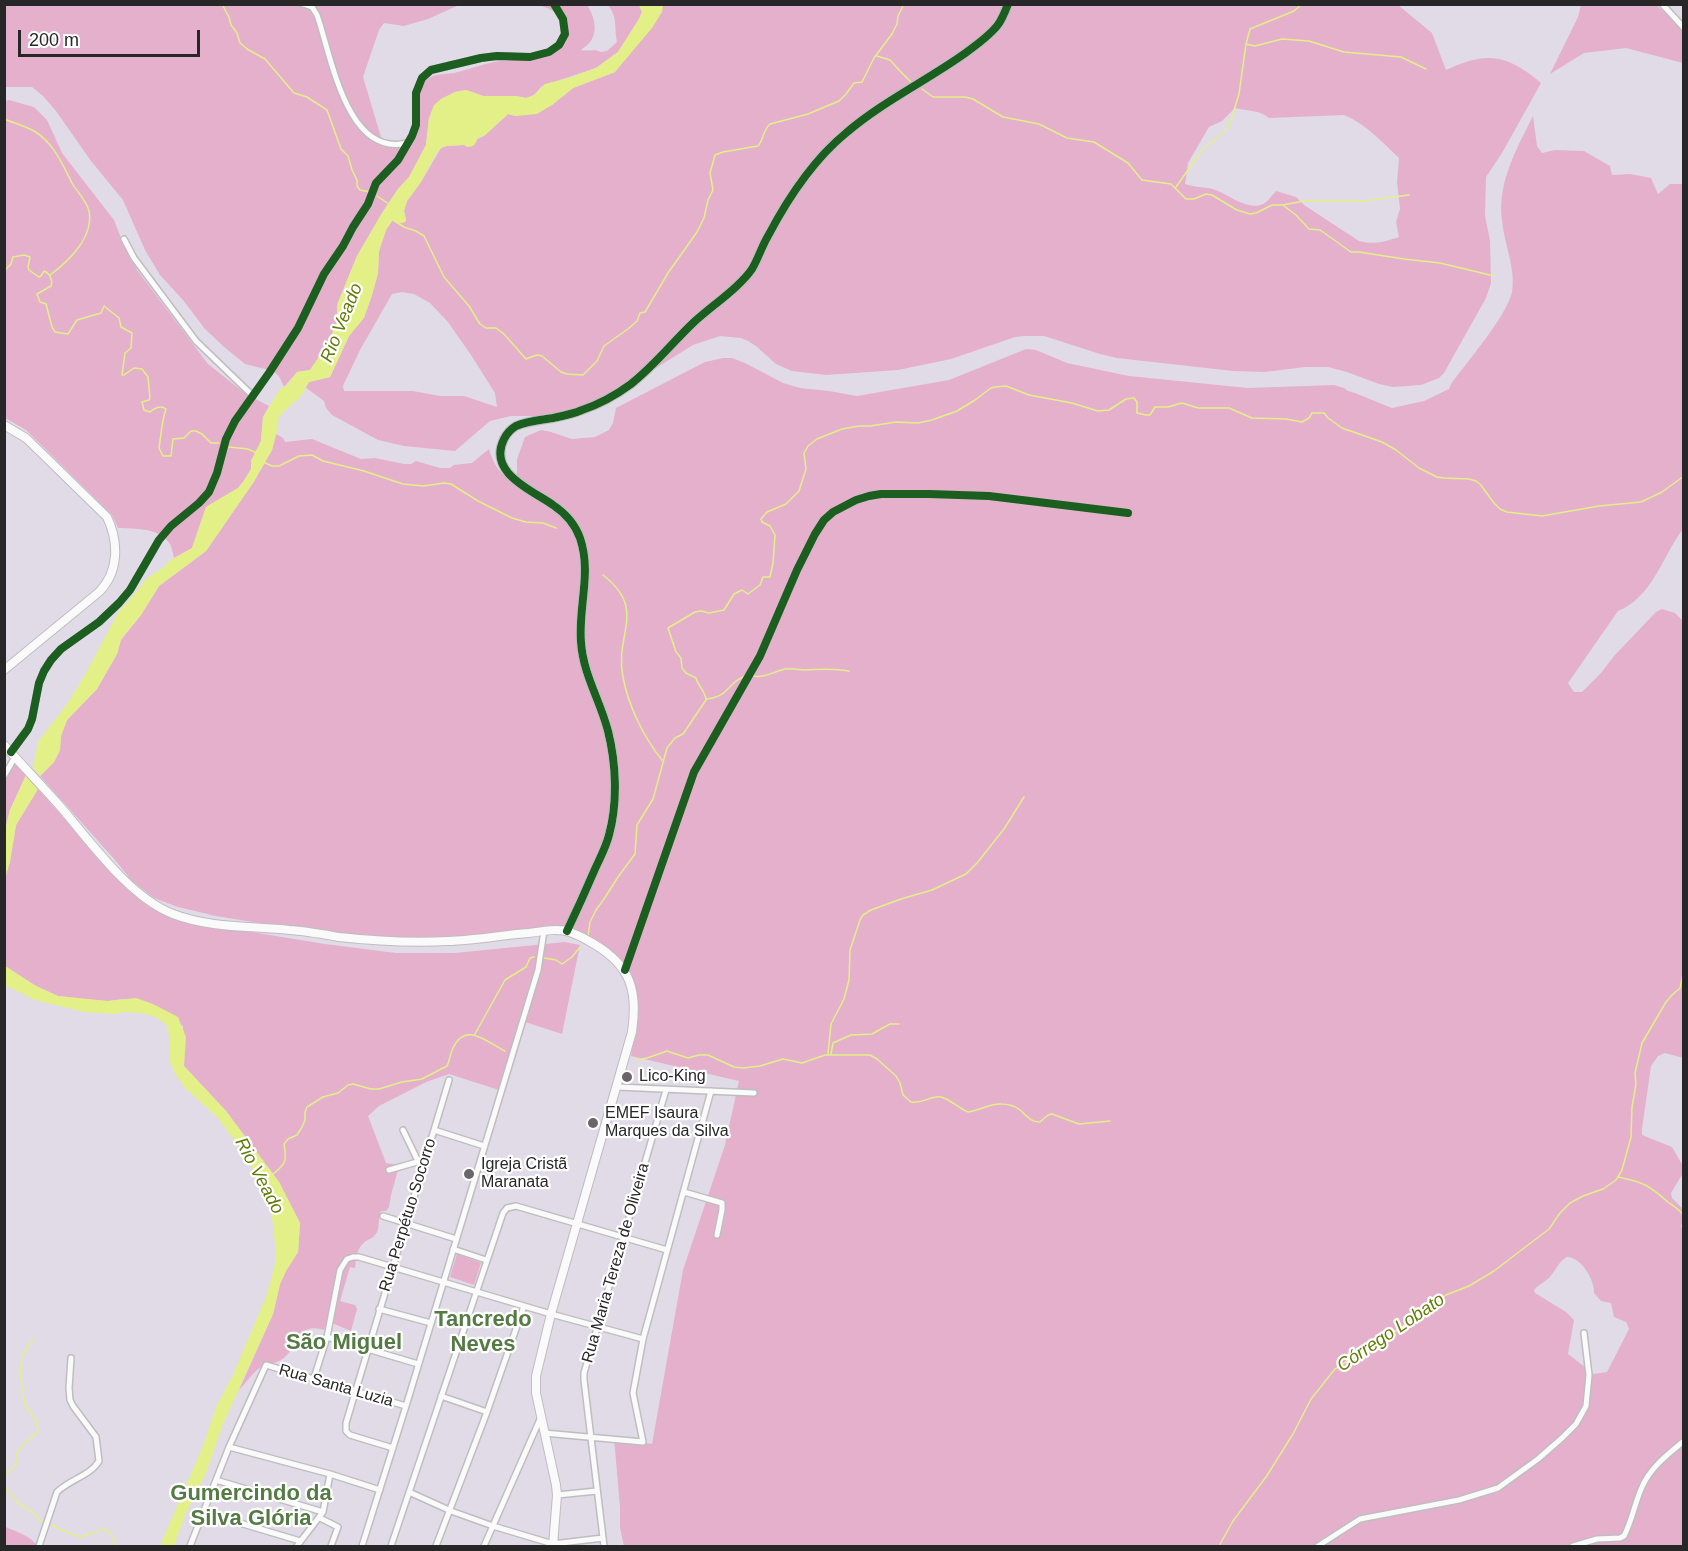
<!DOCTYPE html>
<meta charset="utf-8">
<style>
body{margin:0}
#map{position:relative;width:1688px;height:1551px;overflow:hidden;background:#e1dbe7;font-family:Helvetica,sans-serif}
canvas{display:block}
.frame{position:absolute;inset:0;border:6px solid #272727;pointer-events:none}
.scale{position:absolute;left:18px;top:30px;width:182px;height:27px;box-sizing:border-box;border:3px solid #272727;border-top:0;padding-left:8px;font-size:18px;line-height:21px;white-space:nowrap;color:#272727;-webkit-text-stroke:4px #fff;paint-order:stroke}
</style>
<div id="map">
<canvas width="1688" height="1551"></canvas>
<div class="frame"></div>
<div class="scale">200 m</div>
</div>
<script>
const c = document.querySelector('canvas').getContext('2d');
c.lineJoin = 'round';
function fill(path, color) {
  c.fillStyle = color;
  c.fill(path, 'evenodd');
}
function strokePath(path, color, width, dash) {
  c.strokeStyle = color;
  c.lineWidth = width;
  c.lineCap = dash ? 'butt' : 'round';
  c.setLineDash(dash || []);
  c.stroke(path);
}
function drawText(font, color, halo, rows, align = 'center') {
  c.font = font + ' Helvetica,sans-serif';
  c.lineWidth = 4.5;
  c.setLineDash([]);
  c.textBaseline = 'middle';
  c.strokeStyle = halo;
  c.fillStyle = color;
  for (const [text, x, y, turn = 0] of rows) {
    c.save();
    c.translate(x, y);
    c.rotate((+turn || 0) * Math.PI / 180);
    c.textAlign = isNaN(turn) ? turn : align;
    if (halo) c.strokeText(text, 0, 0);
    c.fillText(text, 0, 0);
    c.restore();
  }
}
fill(new Path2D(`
 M5 5H459L428 19 404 26 384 23 379 30 363 77 384 147C439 148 396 87 436 75 441 74 448 74 454 73 467 70 480 65 494 62 509 59 542 61 552 51 557 47 561 37 565 32 561 15 555 10 539 5H587C593 14 598 28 592 39 590 43 585 47 581 50 588 52 594 48 601 52L607 51 617 42C614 26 618 18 608 5H639L642 12 639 19 618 52 596 68 542 86 534 95 526 98 516 96H483L466 90 455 92 441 99 429 118 426 145 415 166 409 177 398 189 382 213 357 256 337 305V323L325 348 310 370 297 372 284 387 279 376 273 371 245 364 223 346 205 329 183 300 160 275 145 250 123 200 91 161 56 111 43 96 32 87H5Z
 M663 5H1398L1432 33 1446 70C1487 51 1507 54 1541 83L1502 153 1486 177 1485 216 1490 240 1491 283 1486 298 1444 373 1439 378 1421 385 1393 387 1379 384 1347 372 1328 367H1305L1265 372 1233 371 1117 358 1100 354 1044 336H1024L1015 337 951 359 898 370 826 375 792 371 776 364 756 346 748 341 741 338 720 336 693 345 656 368 578 411 548 416H511L490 421 455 451 404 446 378 440 332 415 326 408 324 401 305 387 309 382 330 377 349 336 364 317 372 295 378 273 379 251 386 230 392 221 405 222 406 220 404 211 407 201 421 182 441 148 447 146 464 145 484 136 508 114 516 116 552 105 573 88 615 72ZM1235 108C1247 111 1260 110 1269 118L1344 115C1366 124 1382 142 1399 158L1397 182 1400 209 1396 222 1399 237C1384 242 1374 245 1359 241L1304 205 1296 197 1276 191C1272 195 1268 202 1263 204 1249 211 1230 196 1218 191 1207 186 1195 188 1185 184L1188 163 1209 127 1222 121ZM402 292 414 294 430 303 448 322 471 355 495 393 497 407 464 396H440L413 391H344L343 386 360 350 392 294Z
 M1581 5H1656L1672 19 1683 25V63L1626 48 1584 53 1550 74 1578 17Z
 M9 100 34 107 47 120 62 153 114 220 121 238 137 270 208 364 246 394 269 406 263 417 261 441 251 461V469L243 482 238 488 206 507 192 548 174 558C173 554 172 547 170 544 159 527 135 529 118 528L112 515 26 430 5 418 4 101Z
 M1533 116 1537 146 1542 153 1555 150 1584 151 1610 166 1612 175 1630 174 1651 178 1658 194 1670 184H1683V529C1663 555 1652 598 1618 611L1568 683 1574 692H1582L1601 673 1614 656 1656 612 1662 609 1675 613 1682 620 1683 619V1058L1665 1053 1658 1056 1651 1066 1642 1129V1135L1672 1147 1683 1166V1173L1671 1193 1672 1198 1684 1210 1683 1546H624L620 1528V1507L614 1438 652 1444 683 1270 725 1145 739 1081 631 1056 637 1019V1000L622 964 571 934 553 933 466 942 326 934 216 916 178 907 154 898 132 881 115 860 40 776 54 762 60 750 61 736 67 720 97 689 117 654 121 640 141 615 159 586 206 551 253 483 272 450 276 434 283 438 285 442 312 439 361 459 375 458 404 464H411L416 461 440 468H450L454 465 472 463 489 449C493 463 498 471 510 481L517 474V459L525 437 541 430 551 432 572 439 595 437 609 430 613 423 616 408 705 362 723 358H732L745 363 783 383 800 388 829 391 857 396 949 380 1026 349 1036 350 1067 363 1129 376 1248 388 1334 385 1344 388 1348 391 1355 393 1392 408 1424 401 1449 389 1451 384C1466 363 1507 316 1512 292 1516 268 1504 244 1502 220 1497 183 1517 148 1533 116ZM1567 1257C1581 1257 1595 1280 1594 1293L1601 1301 1611 1303 1614 1317 1626 1322 1629 1329 1607 1372 1594 1374 1568 1354 1574 1320 1566 1312 1535 1293 1534 1290C1538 1285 1545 1282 1550 1277 1556 1270 1558 1262 1567 1257Z
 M12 758 26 775 10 810 5 830V783Z
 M38 789 129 891 149 907 160 911 227 928 325 944 396 953H455L565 942 580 945 562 1034 519 1020 499 1090 449 1074 426 1082 379 1106 368 1116 386 1163 398 1165V1170L391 1195 389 1207 386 1211H381C377 1218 381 1229 375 1235 373 1238 369 1239 366 1241 357 1247 356 1257 355 1268L350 1267 340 1301 355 1305 357 1309 351 1331 327 1321 324 1330C295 1321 299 1349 281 1360 274 1364 265 1364 258 1369 251 1375 245 1384 239 1390L273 1314 280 1284 286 1271 298 1252 300 1223 279 1182 226 1111 184 1066 183 1026 123 999 108 1001 90 1000 58 996 36 986 5 966V878L10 861 16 825Z
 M457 1254 481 1263 474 1285 450 1277Z
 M4 1526C15 1532 31 1535 37 1546H5Z`), '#e5b0cc');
fill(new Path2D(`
 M639 5H663L662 12 652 28 615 72 573 88 552 105 537 114 516 116 508 114 484 136 478 137C476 144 474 147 467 147L464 145 446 146 441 148 436 154 421 182 407 201 404 211 406 220 405 222 398 224 395 221H392L386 230 379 251 378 273 372 295 364 318 349 336 330 377 309 382 301 396 279 416 277 431 272 450 253 483 206 551 159 586 141 615 121 639 117 654 97 689 67 720 61 736 60 750 54 762 40 776 33 768 38 742 67 704 85 675 118 613 133 596 146 579 165 566 169 561 192 548 206 507 238 488 243 482 251 469V461L261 441 263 417 280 389 287 385 297 372 310 370 325 348 337 323V305L357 256 382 213 398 189 409 177 426 145 429 118 434 105 441 99 455 92 466 90 483 96H516L526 98 534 95 545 84 572 77 596 68 618 52 639 19 642 12Z
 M26 775 38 789 16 825 10 862 5 878V830L10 810Z
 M5 966 36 986 58 996 108 1001 136 998 153 1004 178 1017 186 1037 184 1066 226 1111 279 1182 300 1223 298 1252 286 1271 280 1284 273 1314 223 1424 206 1473 185 1515 174 1546H160L203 1446 216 1407 232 1377 266 1297 274 1269 276 1254 273 1223 267 1200 246 1155 217 1117 185 1088 174 1072 169 1059V1035L167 1026 162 1021 153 1016 140 1013 125 1012 114 1014 84 1012 35 1000 5 985Z`), '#e2f087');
strokePath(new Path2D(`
 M222 4 229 17 231 25 237 33 240 43 247 49 265 59 294 93 307 97 327 110 341 149 348 156 352 170 357 180V186L360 190 370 192
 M1246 44 1255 46 1282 39 1309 41 1344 52 1401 57 1426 69
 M877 56 890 60 900 71 912 83
 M922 89 933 97H965L973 99 1003 117 1039 124 1067 138 1094 142 1128 163 1142 180 1171 184 1186 199H1194L1206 194 1212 195 1237 210 1250 214 1256 213 1272 205H1283L1304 201H1364L1409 195
 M4 119C14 123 25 126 34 131 53 142 63 165 72 183 77 192 87 201 89 211 94 237 69 261 50 275
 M1176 187 1202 150 1225 131 1230 123 1239 94 1246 44 1250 29 1294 11 1302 4
 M377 196 389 204
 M1284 206 1296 215 1309 229 1320 230 1351 252H1359L1404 259 1440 263 1494 276
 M393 220 404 227 416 231 424 236 444 277 469 306 480 324 486 328H496L504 334 526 359 537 355 542 356 561 372 567 374 583 375 597 361 604 346 628 329 637 321 640 313 645 312 668 273 697 232 704 218 708 200 713 190 710 173 715 155 723 152 758 146C764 139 763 130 770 124L808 114 839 101 846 94 854 83 862 82 874 58 892 34 897 24 898 16 904 4
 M4 271 11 264 13 257 24 255 30 257 28 267 29 270 39 277 41 276 44 271C50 273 53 281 51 286L37 294 40 302 46 304 52 327 55 332 68 334 77 320 101 313 104 306 119 318 121 327 132 333 131 348 125 353 122 375H124L134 368 142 369 148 377 150 398 149 400 142 402 144 410 150 412C154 408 161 405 166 409 162 420 161 435 159 448L163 456H171L173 439 184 438 191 431H196L202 434 211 443H219
 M229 447 248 449 257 453
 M263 462 272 466H279L299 456 312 455 323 461 364 471 403 484 423 486 444 483 451 484 478 501 512 518 526 522 543 523 556 528
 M603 575C648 610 614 634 623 677 628 705 644 738 662 760
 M752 676C767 678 772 672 785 669 792 668 798 670 805 670 819 669 834 668 849 671
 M706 699C705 691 698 686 696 678L686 673 682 668 681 658 676 652 668 628 695 612 701 611 709 613 724 610 734 594 742 590 748 594 760 585 763 577H770L773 563 775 535 770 526 762 522 761 519 767 512 786 504 799 491 806 469 804 453 808 446 817 439 842 429 859 426H870L896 422 918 423 932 420 957 411 975 400 991 388 995 387 1006 386 1029 395 1072 403 1098 411 1109 410 1126 399 1134 398 1137 402V413L1146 415H1150L1155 407H1168L1182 403 1198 408H1229L1252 418 1286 419 1302 422 1309 418 1312 413H1324L1328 418 1342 428 1382 442 1396 450 1419 468 1437 477 1444 478 1469 479 1476 481 1480 484 1494 503 1500 509 1507 512 1542 516 1599 506 1641 502 1662 492 1684 476
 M707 699C732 696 728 679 748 676
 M588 936 590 922 596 910 604 899 618 877 635 854 637 825 653 799 667 748 675 738 683 734 706 700
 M544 958 556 960 562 964 572 957 580 947
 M475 1034 505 980 526 967 530 958 534 957
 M828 1054 831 1024 844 999 849 980 850 950 860 920 863 915 871 910 901 899 932 890 966 874 977 863 1004 829 1024 797
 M831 1054 833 1043 851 1035 872 1034 890 1024H899
 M636 1060 647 1058 667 1051 688 1058 699 1055H708L734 1067 743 1068 760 1066 783 1059 802 1063 825 1055H870L877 1059 896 1076 900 1083 903 1095 911 1102C921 1104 926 1098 936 1097 946 1095 959 1109 968 1112 979 1111 990 1103 1001 1104 1008 1104 1015 1106 1020 1110 1027 1116 1030 1122 1040 1122L1048 1115 1052 1114 1079 1124 1110 1121
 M272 1175C286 1164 287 1161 284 1144L288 1139 297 1135 302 1127 305 1120V1112L307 1107 323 1097 338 1093 348 1085 353 1084 371 1089H379L402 1082 422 1079 447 1066C450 1060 450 1054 453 1048 466 1021 486 1042 505 1051
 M1618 1177C1644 1182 1650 1186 1669 1203 1675 1207 1680 1210 1684 1216
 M1684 1220 1682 1226 1684 1232
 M4 1476 16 1465C16 1462 16 1458 16 1454 17 1447 33 1438 38 1431L36 1421 25 1404 20 1373 22 1356 33 1339
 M4 1487 18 1503 33 1512 39 1520 44 1522
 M52 1525 61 1530 80 1537 105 1529 110 1533 116 1546
 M1219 1546 1233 1521 1266 1477 1293 1434 1311 1399 1335 1369 1402 1327 1446 1295 1469 1286 1494 1271 1549 1229 1560 1213 1570 1203 1583 1196 1603 1189 1616 1180 1622 1170 1631 1137 1632 1107 1636 1084 1635 1073 1642 1043 1666 1002 1672 995 1680 988 1684 970`), '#e2f087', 1.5);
const street = new Path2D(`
 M303 4 312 7 317 15C331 54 346 158 407 143
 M1662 4 1684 28
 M124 239 134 258 196 341 253 396
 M11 752 28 729 32 719 39 683 44 671 51 660 61 649 99 622 119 603 130 590 159 540 171 526 199 503 209 492 217 473 226 439 235 421 269 373 298 328 324 274 343 246 353 227 368 204 376 183 398 160 412 136 416 125V93L422 78 431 70 481 58 497 56 530 57 549 52 559 45 565 34 563 19 554 4
 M4 776 15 757
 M625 970 694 772 760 656 797 570 815 534 824 520 833 512 856 500 869 496 881 494H929L989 496 1128 513
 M617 1087 754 1093
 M403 1130 418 1161
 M434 1130 484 1146
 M389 1170 424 1160
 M684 1192 722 1203V1210L717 1235
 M383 1216 456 1239
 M453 1249 486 1260
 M379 1309 431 1323
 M327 1337 418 1364
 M314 1378 327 1337 340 1270 347 1259 353 1257H359L551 1314 643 1339
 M441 1396 487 1412
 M544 1433 643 1442 633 1393 643 1339 711 1091
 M229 1447 330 1474 380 1490
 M393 1448 350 1435 346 1431V1423L449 1080
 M216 1480 323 1512
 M409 1492 451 1511 493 1526 553 1544 603 1538
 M557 1495 597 1491
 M203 1512 300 1541
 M320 1518 338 1527 331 1546
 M39 1546 57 1492C69 1480 91 1475 99 1461L96 1437 73 1406 70 1400 69 1388 71 1358
 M190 1546 229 1447 266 1365 406 1406
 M297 1546 323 1512 330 1474
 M362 1546 406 1406 538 970 544 931
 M391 1546 503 1213 507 1208 516 1206 667 1250
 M436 1546 487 1412 524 1306
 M484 1546 541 1417
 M604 1546 584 1380V1373L666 1090
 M1318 1546 1360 1519 1459 1500 1498 1488 1538 1459 1562 1438 1576 1424 1586 1406 1589 1375 1584 1333
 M1573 1546 1597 1539 1620 1538 1624 1536C1632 1521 1635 1502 1642 1487 1650 1468 1668 1454 1684 1441`);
const secondary = new Path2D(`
 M4 425 26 438 107 517C119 542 119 572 99 592L4 670
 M4 745C22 765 41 785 59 805 90 841 129 897 173 914 209 928 251 926 289 930 306 931 322 934 339 937 375 941 411 943 448 941 475 940 502 935 529 933 542 931 557 928 570 932 578 935 586 939 594 944 631 966 638 991 632 1032L551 1314 536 1376V1393L556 1485 557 1495 553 1546
 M567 931C577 910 586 890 595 869 600 858 606 847 609 835 618 802 616 763 608 731 600 700 583 674 581 642 578 607 592 573 580 538 575 524 565 513 553 505 532 490 487 473 504 439 507 433 511 429 516 426 527 421 541 420 553 418 563 416 573 414 582 410 600 404 616 395 631 384 654 366 672 343 693 323 710 307 739 288 752 269 758 259 762 246 768 236 788 198 813 160 846 133 882 102 926 81 964 54 975 46 988 37 997 26 1002 20 1005 12 1008 4`);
strokePath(street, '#bebebf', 8);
strokePath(secondary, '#bebebf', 10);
strokePath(street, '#fafafb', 5);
strokePath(secondary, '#fafafb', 8);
strokePath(new Path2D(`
 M11 752 28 729 32 719 39 683 44 671 51 660 61 649 99 622 119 603 130 590 159 540 171 526 199 503 209 492 217 473 226 439 235 421 269 373 298 328 324 274 343 246 353 227 368 204 376 183 398 160 412 136 416 125V93L422 78 431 70 481 58 497 56 530 57 549 52 559 45 565 34 563 19 554 4
 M567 931C577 910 586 890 595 869 600 858 606 847 609 835 618 802 616 763 608 731 600 700 583 674 581 642 578 607 592 573 580 538 575 524 565 513 553 505 532 490 487 473 504 439 507 433 511 429 516 426 527 421 541 420 553 418 563 416 573 414 582 410 600 404 616 395 631 384 654 366 672 343 693 323 710 307 739 288 752 269 758 259 762 246 768 236 788 198 813 160 846 133 882 102 926 81 964 54 975 46 988 37 997 26 1002 20 1005 12 1008 4
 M625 970 694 772 760 656 797 570 815 534 824 520 833 512 856 500 869 496 881 494H929L989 496 1128 513`), '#1b5e20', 8);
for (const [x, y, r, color] of [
 [627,1077,6,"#68666a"],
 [593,1123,6,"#68666a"],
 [469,1174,6,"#68666a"]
]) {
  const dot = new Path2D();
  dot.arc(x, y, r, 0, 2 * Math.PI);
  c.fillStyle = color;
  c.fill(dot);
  strokePath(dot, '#fff', 2);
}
drawText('16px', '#272727', '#fff', [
 ["Lico-King",639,1077],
 ["EMEF Isaura",605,1114],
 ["Marques da Silva",605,1132],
 ["Igreja Cristã",481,1165],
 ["Maranata",481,1183]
], 'left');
drawText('16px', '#272727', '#fff', [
 ["Rua Perpétuo Socorro",408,1215,-73],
 ["Rua Maria Tereza de Oliveira",616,1263,-74],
 ["Rua Santa Luzia",336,1386,16]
]);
drawText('italic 18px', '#617d05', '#fff', [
 ["Rio Veado",342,323,-68],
 ["Rio Veado",259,1176,62],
 ["Córrego Lobato",1391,1333,-34]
]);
drawText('bold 22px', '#547b44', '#fff', [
 ["Tancredo",483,1320],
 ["Neves",483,1345],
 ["São Miguel",344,1343],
 ["Gumercindo da",251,1494],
 ["Silva Glória",251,1519]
]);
</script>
